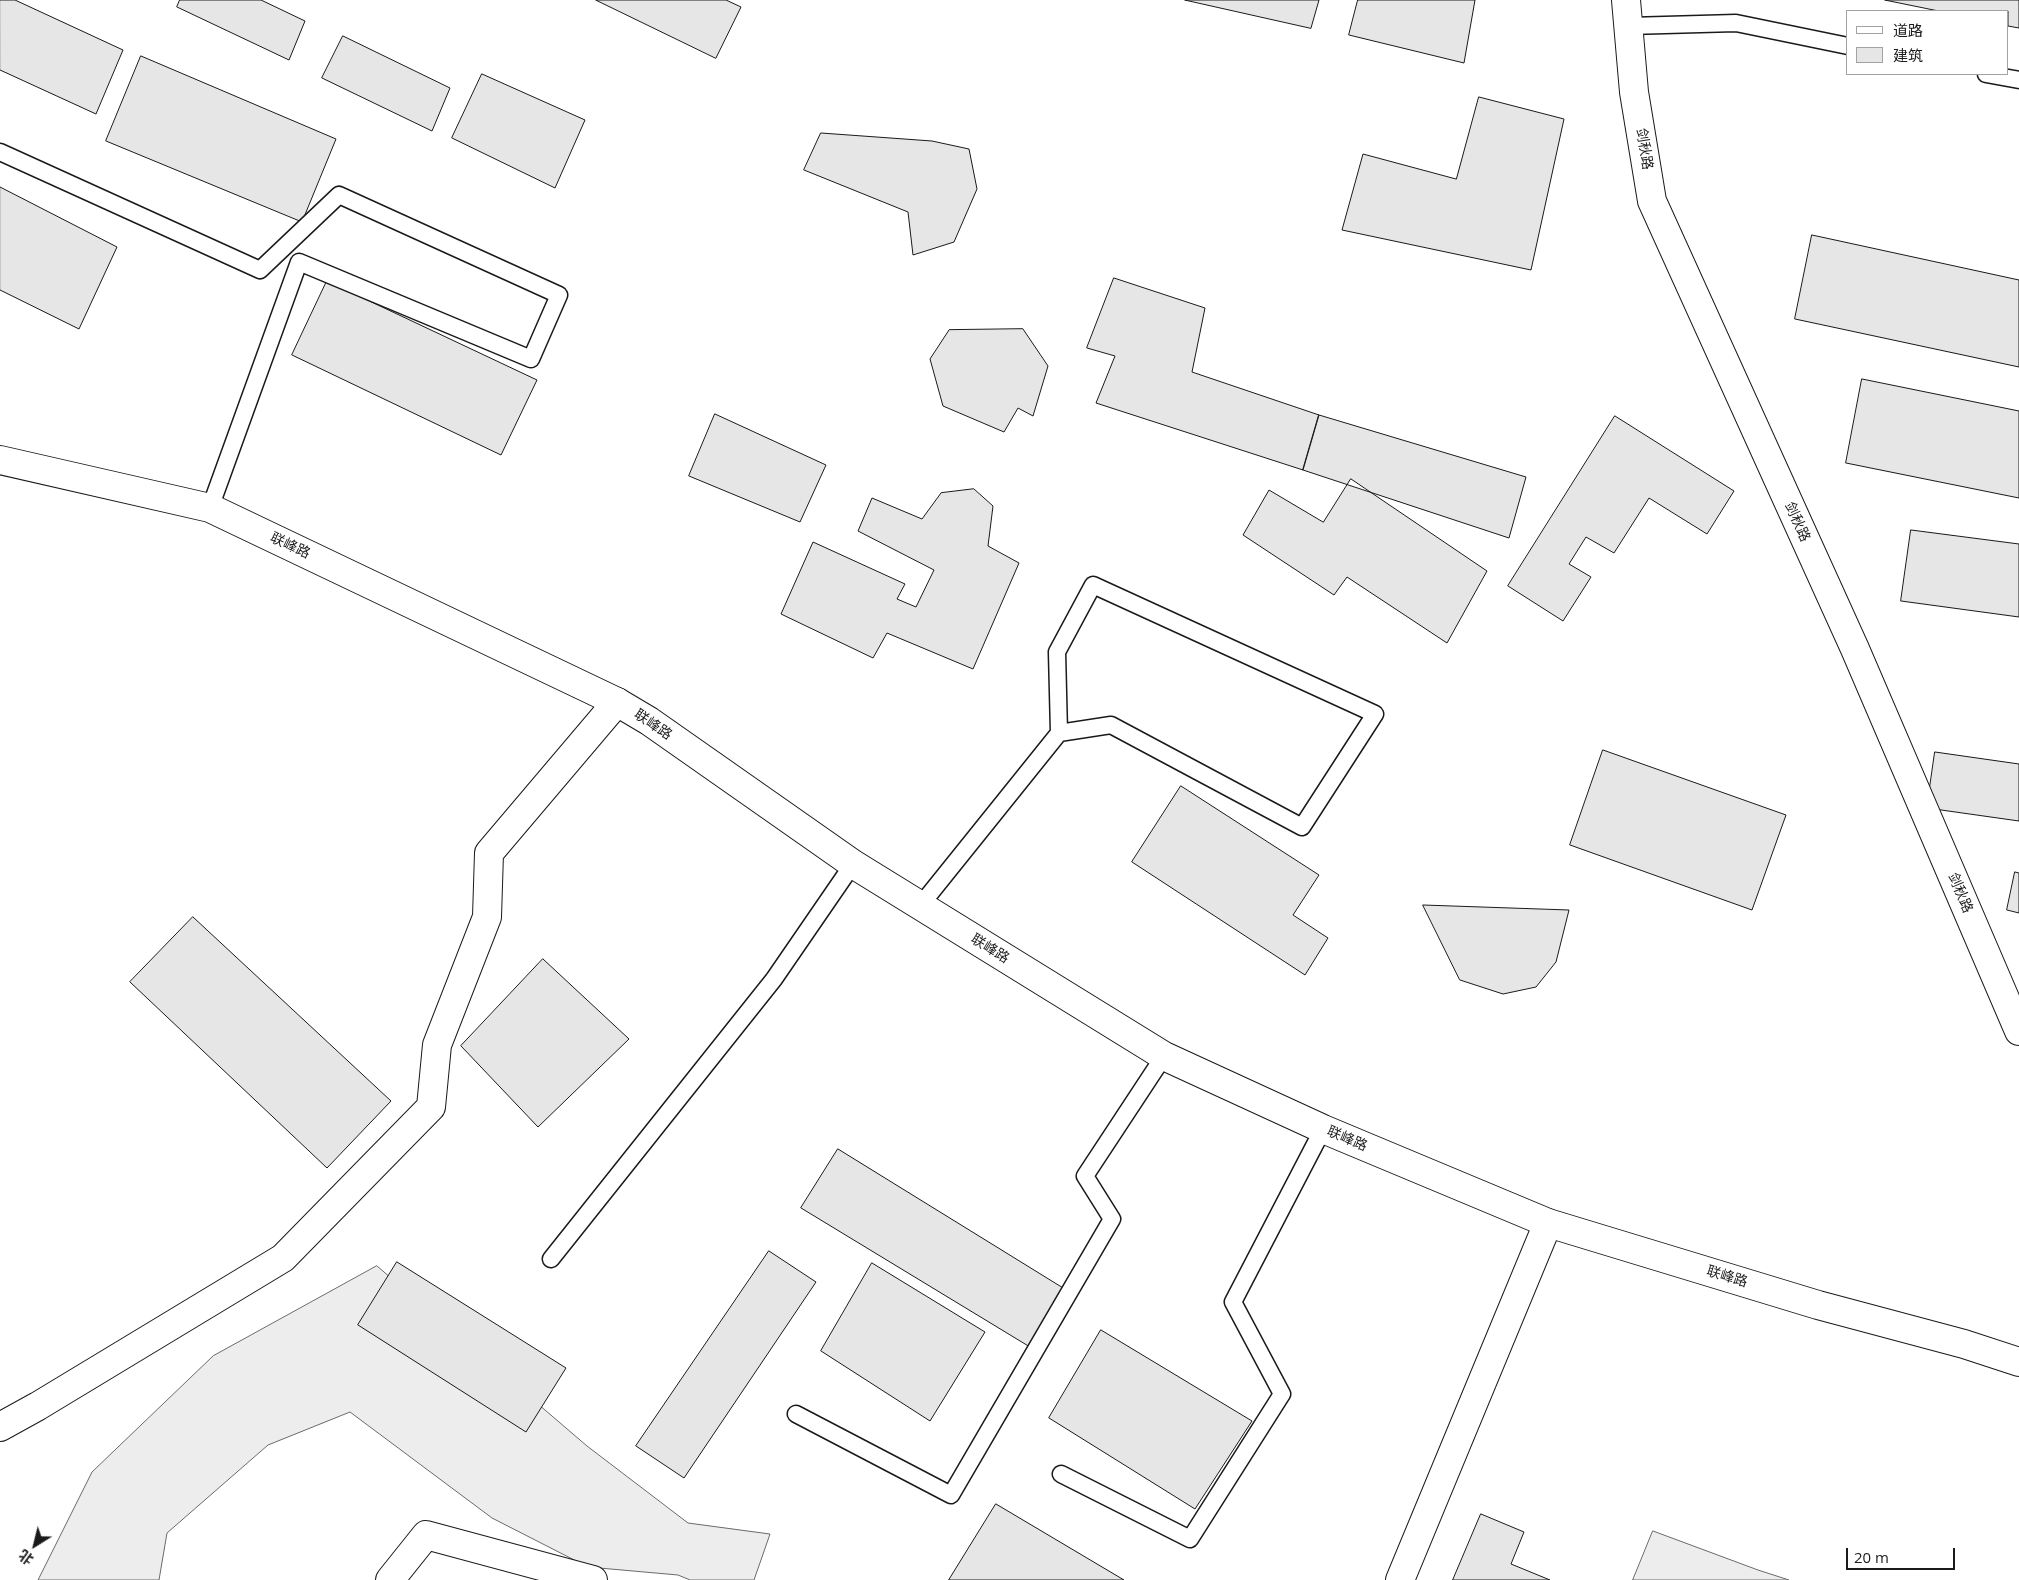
<!DOCTYPE html>
<meta charset="utf-8">
<style>
body{margin:0}
#map{position:relative;width:2019px;height:1580px;overflow:hidden;background:#fff;font-family:"Open Sans","Noto Sans SC",sans-serif}
canvas{display:block}
.legend{position:absolute;left:1846px;top:10px;width:162px;height:65px;box-sizing:border-box;background:#fff;border:1px solid #a3a3a3;margin:0;padding:6px 9px;list-style:none;font-size:15px;color:#1a1a1a}
.legend li{display:flex;align-items:center;gap:10px;height:25px}
.legend b{width:25px;border:1px solid #a3a3a3}
.north{position:absolute;left:10px;top:1520px;width:50px;height:50px;-webkit-text-stroke:4px #fff;paint-order:stroke;rotate:216deg;font-size:14px;font-weight:700;line-height:20px;text-align:center;color:#1a1a1a}
.north::after{content:'';display:block;margin:auto;width:18px;height:22px;background:#1a1a1a;clip-path:polygon(50% 0,100% 100%,50% 72%,0 100%)}
.scale{position:absolute;left:1846px;top:1548px;width:109px;height:22px;box-sizing:border-box;border:2px solid #1a1a1a;border-top:0;padding-left:6px;font-size:15px;line-height:18px;white-space:nowrap;color:#1a1a1a;-webkit-text-stroke:4px #fff;paint-order:stroke}
</style>
<div id="map">
<canvas width="2019" height="1580"></canvas>
<ul class="legend">
<li><b style="height:6px;background:#fff"></b>道路</li>
<li><b style="height:14px;background:#e6e6e6"></b>建筑</li>
</ul>
<div class="north">北</div>
<div class="scale">20 m</div>
</div>
<script>
const c = document.querySelector('canvas').getContext('2d');
c.lineJoin = 'round';
function fill(path, color) {
  c.fillStyle = color;
  c.fill(path, 'evenodd');
}
function strokePath(path, color, width, dash) {
  c.strokeStyle = color;
  c.lineWidth = width;
  c.lineCap = dash ? 'butt' : 'round';
  c.setLineDash(dash || []);
  c.stroke(path);
}
function drawText(font, color, halo, rows, align = 'center') {
  c.font = font + ' "Open Sans","Noto Sans SC",sans-serif';
  c.lineWidth = 4;
  c.setLineDash([]);
  c.textBaseline = 'middle';
  c.strokeStyle = halo;
  c.fillStyle = color;
  for (const [text, x, y, turn = 0] of rows) {
    c.save();
    c.translate(x, y);
    c.rotate((+turn || 0) * Math.PI / 180);
    c.textAlign = isNaN(turn) ? turn : align;
    if (halo) c.strokeText(text, 0, 0);
    c.fillText(text, 0, 0);
    c.restore();
  }
}
const built = new Path2D(`
 M377 1266 587 1446 688 1523 770 1534 754 1580H690L678 1575 588 1567 492 1518 350 1412 268 1445 167 1533 159 1580H38L92 1472 213 1356Z
 M1653 1531 1758 1570 1789 1580H1633Z`);
fill(built, '#ededed');
strokePath(built, '#6a6a6a', 1);
const building = new Path2D(`
 M0 0H15L123 50 96 114 0 70Z
 M180 0H261L305 21 289 60 177 7Z
 M596 0H726L741 7 716 58Z
 M1185 0H1319L1311 28Z
 M1358 0H1475L1464 63 1349 35Z
 M1885 0H2019V28L2008 26V11H1939Z
 M343 36 450 88 432 131 322 78Z
 M141 56 336 139 302 222 106 141Z
 M482 74 585 120 555 188 452 138Z
 M1479 97 1564 119 1531 270 1342 230 1363 154 1456 179Z
 M821 133 932 141 969 149 977 189 954 242 913 255 908 212 804 170Z
 M0 187 117 247 79 329 0 290Z
 M1812 235 2019 280V367L1795 319Z
 M1114 278 1205 308 1192 372 1319 415 1303 470 1096 403 1115 356 1087 348Z
 M327 281 537 380 501 455 292 355Z
 M1023 329 1048 366 1033 416 1018 408 1004 432 943 406 930 359 949 330Z
 M1862 379 2019 411V498L1846 463Z
 M715 414 826 465 800 522 689 476Z
 M1319 415 1526 477 1509 538 1303 470Z
 M1615 416 1734 491 1707 534 1649 498 1614 553 1586 537 1569 564 1591 577 1563 621 1508 586Z
 M1351 479 1487 571 1447 643 1347 577 1334 595 1243 535 1269 490 1323 522Z
 M974 489 993 506 988 546 1019 563 973 669 887 633 873 658 781 614 813 542 905 584 897 599 916 607 934 570 858 531 872 498 922 519 941 493Z
 M1911 530 2019 544V617L1901 601Z
 M1603 750 1786 815 1752 910 1570 845Z
 M1935 752 2019 764V821L1927 808Z
 M1181 786 1319 875 1293 915 1328 938 1305 975 1132 862Z
 M2015 872 2019 873V913L2007 910Z
 M1423 905 1569 910 1556 962 1536 987 1503 994 1460 980Z
 M193 917 391 1101 327 1168 130 982Z
 M543 959 629 1039 538 1127 461 1046Z
 M838 1149 1068 1291 1030 1347 801 1208Z
 M769 1251 816 1282 684 1478 636 1446Z
 M397 1262 566 1368 526 1432 358 1325Z
 M872 1263 985 1332 930 1421 821 1351Z
 M1101 1330 1252 1421 1195 1509 1049 1418Z
 M996 1504 1124 1580H949Z
 M1481 1514 1524 1532 1511 1564 1550 1580H1453Z`);
fill(building, '#e6e6e6');
strokePath(building, '#1a1a1a', 1);
const service = new Path2D(`
 M1629 26 1736 23 1848 46
 M1986 74 2019 80
 M0 152 260 270 339 195 559 295 531 359 299 262 210 508
 M920 906 1059 733 1057 652 1093 585 1375 714 1302 827 1111 725 1059 733
 M551 1259 774 979 853 864
 M796 1414 951 1495 1112 1219 1085 1176 1164 1056
 M1061 1474 1190 1539 1282 1394 1233 1302 1323 1129`);
const minor = new Path2D(`
 M0 1427 38 1406 283 1258 431 1107 437 1045 487 917 489 853 617 702
 M390 1580 426 1535 593 1580
 M1400 1580 1548 1223`);
const secondary = new Path2D(`
 M1626 0 1634 92 1652 201 1855 649 2019 1031
 M0 460 210 508 617 702 649 721 853 864 1164 1056 1323 1129 1548 1223 1818 1305 1964 1344 2019 1362`);
strokePath(service, '#1a1a1a', 19);
strokePath(minor, '#1a1a1a', 30);
strokePath(secondary, '#1a1a1a', 30);
strokePath(service, '#fff', 16);
strokePath(minor, '#fff', 28);
strokePath(secondary, '#fff', 28);
drawText('14px', '#1a1a1a', '#fff', [
 ["剑秋路",1644,149,81],
 ["剑秋路",1797,522,66],
 ["联峰路",290,546,25],
 ["联峰路",653,725,34],
 ["剑秋路",1960,893,67],
 ["联峰路",990,949,32],
 ["联峰路",1347,1139,23],
 ["联峰路",1727,1277,17]
]);
</script>
